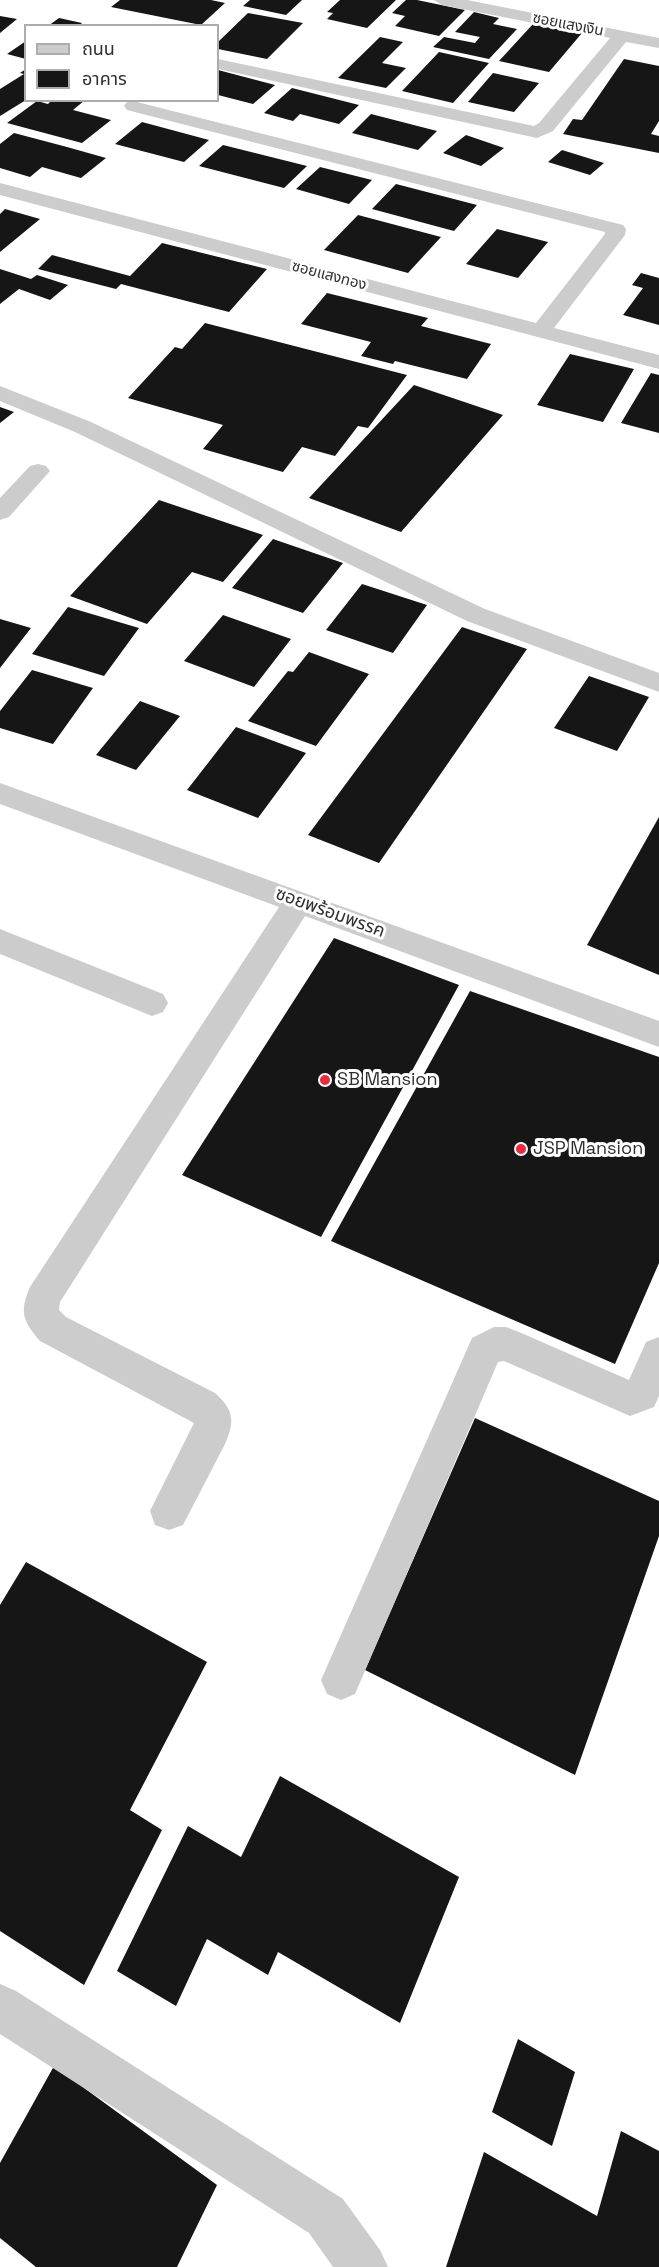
<!DOCTYPE html>
<meta charset="utf-8">
<style>
body{margin:0}
#map{position:relative;width:659px;height:2267px;overflow:hidden;background:#fff;font-family:"Space Grotesk","Noto Sans Thai",sans-serif}
canvas{display:block}
.legend{position:absolute;left:24px;top:24px;width:195px;height:78px;box-sizing:border-box;background:#fff;border:2px solid #acacac;margin:0;padding:8px 10px;list-style:none;font-size:18px;color:#2f2f2f}
.legend li{display:flex;align-items:center;gap:12px;height:30px}
.legend b{width:30px;border:2px solid #acacac}
</style>
<div id="map">
<canvas width="659" height="2267"></canvas>
<ul class="legend">
<li><b style="height:8px;background:#ccc"></b>ถนน</li>
<li><b style="height:16px;background:#161616"></b>อาคาร</li>
</ul>
</div>
<script>
const c = document.querySelector('canvas').getContext('2d');
c.lineJoin = 'round';
function fill(path, color) {
  c.fillStyle = color;
  c.fill(path, 'evenodd');
}
function strokePath(path, color, width, dash) {
  c.strokeStyle = color;
  c.lineWidth = width;
  c.lineCap = dash ? 'butt' : 'round';
  c.setLineDash(dash || []);
  c.stroke(path);
}
function drawText(font, color, halo, rows, align = 'center') {
  c.font = font + ' "Space Grotesk","Noto Sans Thai",sans-serif';
  c.lineWidth = 6;
  c.setLineDash([]);
  c.textBaseline = 'middle';
  c.strokeStyle = halo;
  c.fillStyle = color;
  for (const [text, x, y, turn = 0] of rows) {
    c.save();
    c.translate(x, y);
    c.rotate((+turn || 0) * Math.PI / 180);
    c.textAlign = isNaN(turn) ? turn : align;
    if (halo) c.strokeText(text, 0, 0);
    c.fillText(text, 0, 0);
    c.restore();
  }
}
fill(new Path2D(`
 M120 0H211L225 3 201 25 111 7Z
 M250 0H302L286 15 243 6Z
 M340 0H396L367 28 327 19 333 13 327 12Z
 M406 0H417L465 10 439 36 395 26 405 16 392 13Z
 M474 12 499 18 493 24 517 29 489 59 433 47 444 37 475 43 480 37 455 32Z
 M248 13 303 23 267 59 218 49V42Z
 M0 16 17 19 0 33Z
 M59 18 82 23 79 26H48Z
 M533 24 582 33 549 72 499 61Z
 M380 37 403 42 382 63 406 68 386 88 338 78Z
 M26 41V59L7 54Z
 M439 52 489 63 453 103 402 91Z
 M624 59 659 66V121L651 134 659 136V153L563 134 573 119 582 120Z
 M26 69V100L0 116V89L24 74 20 73Z
 M218 70 275 85 253 104 218 95Z
 M493 73 539 83 514 112 468 102Z
 M292 88 359 105 339 124 300 114 293 121 264 113Z
 M52 100H85L73 110 111 120 82 143 7 123 37 101 48 104Z
 M371 114 437 131 418 150 352 133Z
 M142 122 209 140 184 162 115 144Z
 M14 133 67 147 106 158 81 178 42 167 30 177 0 168V144Z
 M466 135 504 148 481 166 443 153Z
 M223 145 307 166 284 188 199 166Z
 M562 150 604 163 590 175 548 162Z
 M320 167 372 180 349 204 296 189Z
 M396 184 477 205 454 231 372 209Z
 M5 209 40 219 0 252V214Z
 M358 215 441 237 408 273 324 250Z
 M497 229 548 242 518 278 466 264Z
 M162 243 267 269 229 312 121 284 116 289 38 269 52 255 130 276Z
 M0 269 31 279 37 275 68 285 50 300 19 289 0 304Z
 M641 273 659 278V325L623 315 643 288 632 285Z
 M327 293 428 318 421 326 491 344 467 379 395 361 393 364 361 356 371 342 301 324Z
 M205 323 407 375 368 428 358 426 335 456 302 447 283 472 203 449 223 425 128 398 175 347 182 349Z
 M570 354 634 369 603 422 537 405Z
 M651 373 659 375V433L621 423Z
 M414 385 503 415 401 532 309 498Z
 M0 407 14 412 0 423Z
 M159 500 263 535 223 582 192 572 147 624 70 596Z
 M273 539 343 563 303 613 232 588Z
 M362 584 427 605 393 653 326 630Z
 M68 607 139 628 104 676 32 654Z
 M223 615 291 639 254 687 184 661Z
 M0 619 31 628 0 668Z
 M462 627 527 649 379 863 308 835Z
 M309 652 369 674 316 746 248 721 288 671 293 672Z
 M32 670 93 688 53 744 0 728V711Z
 M589 676 649 697 617 751 554 728Z
 M140 701 180 716 136 770 96 755Z
 M236 727 306 753 258 818 187 790Z
 M659 817V975L587 945Z
 M334 938 459 985 321 1237 182 1175Z
 M470 991 659 1057V1263L615 1364 331 1241Z
 M475 1418 659 1501V1536L575 1775 365 1670Z
 M26 1562 207 1662 130 1810 162 1830 84 1985 0 1931V1605Z
 M280 1776 459 1877 400 2023 278 1952 268 1975 207 1939 176 2006 117 1971 188 1826 241 1857Z
 M518 2039 575 2072 552 2146 492 2112Z
 M54 2066 217 2185 177 2267H36L0 2238V2163Z
 M621 2131 659 2151V2267H446L484 2152 597 2216Z`), '#161616');
fill(new Path2D(`
 M434 0H467L659 38V48L626 42 553 131 537 138 218 69V59L534 126 539 123 610 38 442 5Z
 M133 101 623 225 626 229 625 235 554 328 659 355V369L0 195V183L536 323 605 234V232L127 110 124 106 127 102Z
 M0 386 91 422 485 609 659 673V692L467 621 75 432 0 401Z
 M38 464 46 466 50 471 9 517 0 520V498L30 466Z
 M0 783 659 1021V1047L305 916 60 1302 59 1310 66 1317 215 1393C234 1410 235 1421 225 1444L183 1525 169 1530 155 1525 150 1511 194 1423 40 1341C23 1321 19 1312 30 1287L279 907 0 804Z
 M0 929 163 994 168 1003 163 1012 152 1016 0 954Z
 M494 1327H506L519 1332 629 1380 646 1342 659 1337V1396L654 1407 630 1416 504 1361 498 1362 355 1694 341 1700 327 1694 321 1680 472 1338Z
 M0 1984 16 1991 343 2199 380 2250 388 2267H333L309 2233 0 2034Z`), '#ccc');
for (const [x, y, r, color] of [
 [325,1080,6,"#ef2840"],
 [521,1149,6,"#ef2840"]
]) {
  const dot = new Path2D();
  dot.arc(x, y, r, 0, 2 * Math.PI);
  c.fillStyle = color;
  c.fill(dot);
  strokePath(dot, '#fff', 2);
}
drawText('15px', '#2f2f2f', '#fff', [
 ["ซอยแสงเงิน",568,25,11],
 ["ซอยแสงทอง",329,276,15]
]);
drawText('18px', '#2f2f2f', '#fff', [
 ["ซอยพร้อมพรรค",330,913,20]
]);
drawText('18px', '#2f2f2f', '#fff', [
 ["SB Mansion",337,1080],
 ["JSP Mansion",533,1149]
], 'left');
</script>
